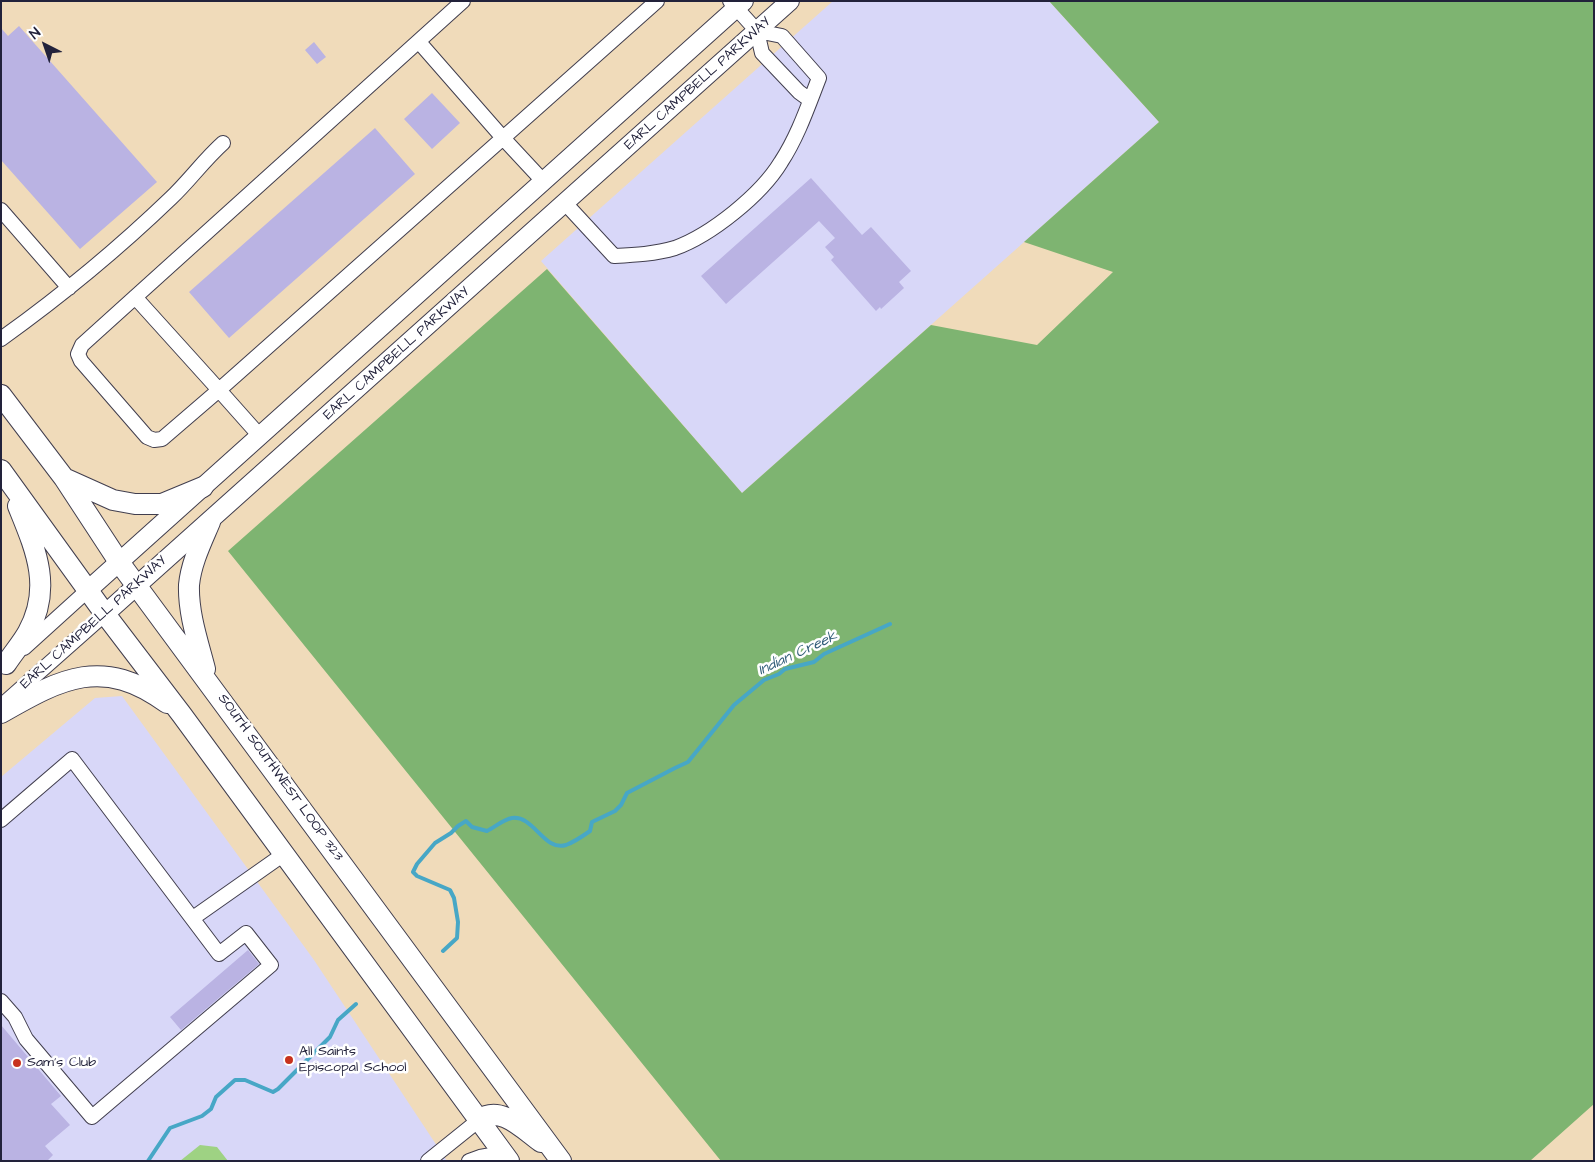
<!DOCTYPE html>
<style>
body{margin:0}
#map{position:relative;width:1595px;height:1162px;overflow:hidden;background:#f0dbba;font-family:"Architects Daughter",sans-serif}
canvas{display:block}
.frame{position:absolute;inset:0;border:2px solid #22223b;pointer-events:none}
.north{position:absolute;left:20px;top:20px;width:50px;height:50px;-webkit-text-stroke:4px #fff;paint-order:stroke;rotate:319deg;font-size:14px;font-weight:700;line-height:20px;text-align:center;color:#22223b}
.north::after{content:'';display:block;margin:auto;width:18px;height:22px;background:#22223b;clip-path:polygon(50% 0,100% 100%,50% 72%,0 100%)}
</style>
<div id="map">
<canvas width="1595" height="1162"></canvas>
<div class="frame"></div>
<div class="north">N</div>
</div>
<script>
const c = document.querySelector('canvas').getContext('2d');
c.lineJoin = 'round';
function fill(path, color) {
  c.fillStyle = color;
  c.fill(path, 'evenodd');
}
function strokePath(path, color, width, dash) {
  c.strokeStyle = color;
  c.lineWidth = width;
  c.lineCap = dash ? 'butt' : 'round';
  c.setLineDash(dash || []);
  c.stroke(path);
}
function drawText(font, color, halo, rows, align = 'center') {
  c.font = font + ' "Architects Daughter",sans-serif';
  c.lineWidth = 5;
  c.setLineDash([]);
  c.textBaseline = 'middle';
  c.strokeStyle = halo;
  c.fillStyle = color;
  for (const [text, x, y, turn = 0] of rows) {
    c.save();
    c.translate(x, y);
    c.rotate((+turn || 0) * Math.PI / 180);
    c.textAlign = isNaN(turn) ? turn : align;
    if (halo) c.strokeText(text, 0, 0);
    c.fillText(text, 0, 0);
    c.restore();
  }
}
fill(new Path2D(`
 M833 1H1049L1159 122 742 493 541 261Z
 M122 696 314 960 447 1161H1V777L95 698Z`), '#d8d7f8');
fill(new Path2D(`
 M200 1145 217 1147 228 1161H180Z`), '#9ed283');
fill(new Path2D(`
 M1049 1H1594V1104L1530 1161H721L228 551 547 269 742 493 931 325 1037 345 1113 272 1024 242 1159 122Z`), '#7eb471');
strokePath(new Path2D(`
 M443 951 457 938 458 922 454 898 450 890 417 876 413 872 417 864 435 843 451 833 458 826 466 821 472 827 487 831C495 827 504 819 512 818 534 815 544 852 566 845 574 842 583 836 590 831L592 822 615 811 621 805 627 793 675 768 688 762 734 705 764 680 779 674 785 669 814 662 824 654 890 624
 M148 1161 170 1128 202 1116 211 1109 216 1097 235 1080H245L273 1092 278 1089 330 1037 338 1020 356 1004`), '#47a7c6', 4);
fill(new Path2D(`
 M19 26 157 182 80 249 1 160V28L8 36Z
 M314 42 326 57 317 64 305 50Z
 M432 93 460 123 432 149 404 119Z
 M375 128 415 174 229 338 189 292Z
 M811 178 862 235 871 227 911 271 899 282 904 288 881 309 880 307 876 311 831 260 834 257 825 247 835 238 819 221 726 304 701 276Z
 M248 950 259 964 181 1030 170 1017Z
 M1 1025 61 1096 51 1104 70 1125 45 1146 53 1155 47 1161H1Z`), '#bab3e3');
const minor = new Path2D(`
 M730 1 757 31 762 53 799 92 810 100
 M419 42 503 138 657 1
 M565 203 614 256C634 255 655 254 675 248 711 235 761 195 781 162 798 136 808 106 819 78L782 36 757 31
 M1 210 69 288
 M135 297 219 390 162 439 154 440 147 437 81 361 78 354 82 345 463 1
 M1 339C61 296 118 249 171 198 189 181 204 160 223 143
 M259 435 219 390 503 138 543 181
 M24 648 88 590
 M1 706 105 614
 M1 820 72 759 219 954 246 933 271 965 92 1117 26 1039 15 1017 1 1001
 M193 918 284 854
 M428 1161 479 1120
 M469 1161 480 1157 503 1153`);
const major = new Path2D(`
 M88 590 744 1
 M105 614 790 1`);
const highway = new Path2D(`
 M1 395 64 478 119 562 561 1161
 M1 470 105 614 182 715 509 1161
 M64 478 113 500 135 504H162L203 487
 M6 664C13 653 22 643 28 632 53 587 35 548 18 506
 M205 669C198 642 188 613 189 585 191 563 202 541 210 522
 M1 713C62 678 103 656 167 703
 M479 1120C500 1104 523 1129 541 1142`);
strokePath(minor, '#413e4e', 16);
strokePath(major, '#413e4e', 20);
strokePath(highway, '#413e4e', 22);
strokePath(minor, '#fff', 14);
strokePath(major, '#fff', 18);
strokePath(highway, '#fff', 20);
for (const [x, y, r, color] of [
 [289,1060,5,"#c8321e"],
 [17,1063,5,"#c8321e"]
]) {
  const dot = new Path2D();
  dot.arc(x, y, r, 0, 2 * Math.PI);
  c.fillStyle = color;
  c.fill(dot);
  strokePath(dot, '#fff', 2);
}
drawText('14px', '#22223b', '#fff', [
 ["EARL CAMPBELL PARKWAY",698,84,-42],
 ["EARL CAMPBELL PARKWAY",397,354,-42],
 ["EARL CAMPBELL PARKWAY",94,623,-42],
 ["SOUTH SOUTHWEST LOOP 323",280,778,54]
]);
drawText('14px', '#22223b', '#fff', [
 ["All Saints",299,1052],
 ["Episcopal School",299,1068],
 ["Sam's Club",27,1063]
], 'left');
drawText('italic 15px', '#335e7a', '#fff', [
 ["Indian Creek",798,654,-25]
]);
</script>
